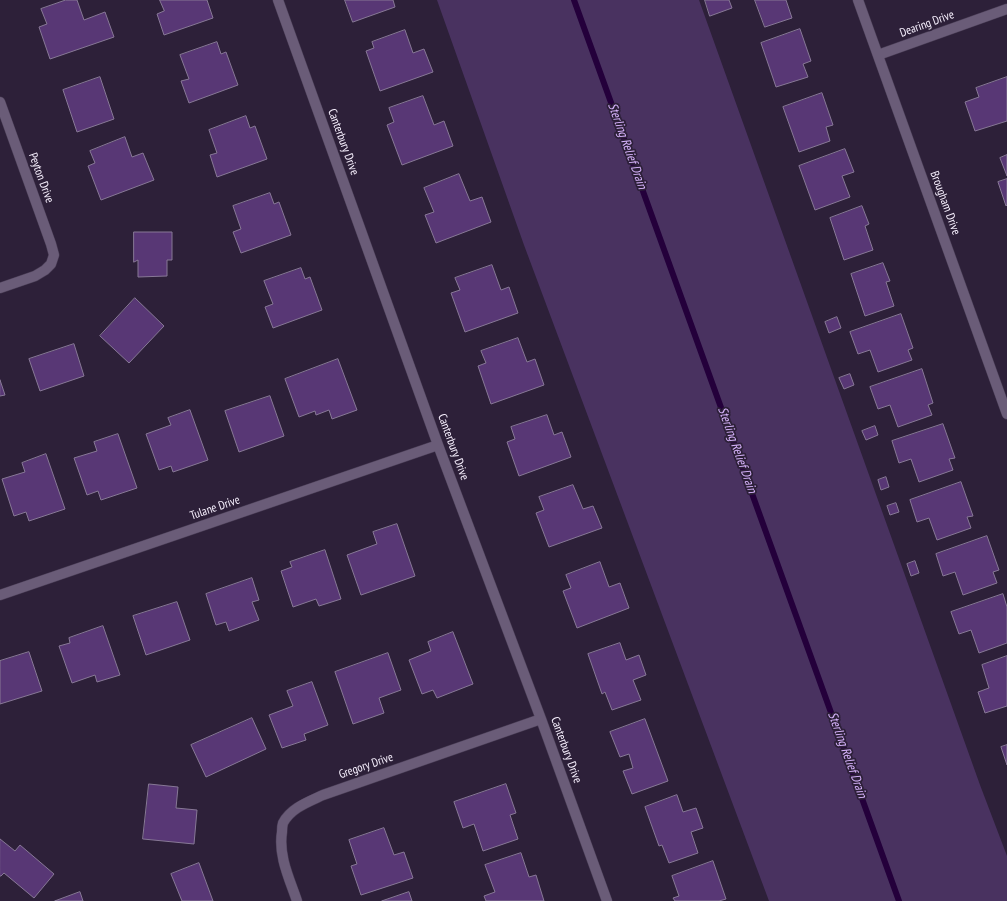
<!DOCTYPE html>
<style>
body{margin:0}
canvas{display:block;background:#2d2039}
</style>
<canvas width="1007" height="901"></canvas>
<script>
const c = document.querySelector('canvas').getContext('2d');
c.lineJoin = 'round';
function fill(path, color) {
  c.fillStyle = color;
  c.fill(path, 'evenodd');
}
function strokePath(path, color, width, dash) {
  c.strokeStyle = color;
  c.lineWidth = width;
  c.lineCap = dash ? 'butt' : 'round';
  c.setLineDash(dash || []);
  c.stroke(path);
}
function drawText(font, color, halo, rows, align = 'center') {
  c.font = font + ' "PT Sans Narrow",sans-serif';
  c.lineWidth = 3.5;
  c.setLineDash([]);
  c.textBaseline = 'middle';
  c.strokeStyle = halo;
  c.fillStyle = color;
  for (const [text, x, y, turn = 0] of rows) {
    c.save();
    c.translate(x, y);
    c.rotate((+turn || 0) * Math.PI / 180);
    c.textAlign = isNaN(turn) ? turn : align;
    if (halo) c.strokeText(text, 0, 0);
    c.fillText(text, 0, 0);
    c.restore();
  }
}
fill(new Path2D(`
 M437 0H699L980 785 1007 856V901H769L524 245Z`), '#493260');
strokePath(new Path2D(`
 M574 0 899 901`), '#24003b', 6);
const building = new Path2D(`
 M66 0H77L84 20 105 12 114 37 50 59 39 27 47 24 41 9Z
 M160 0H207L213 18 164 35 157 14 164 11Z
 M345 0H393L395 7 353 22Z
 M705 0H729L732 8 710 16Z
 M755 0H786L792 18 765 27Z
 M800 29 811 61 803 64 808 77 776 87 761 43Z
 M405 30 413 53 424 49 433 72 380 91 366 51 374 48 372 42Z
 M217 42 221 54 226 52 238 85 189 103 181 81 189 79 180 55Z
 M100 77 114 119 77 132 63 90Z
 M1007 77V121L975 131 965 102 979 97 976 88Z
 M822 93 833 125 826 127 830 141 799 152 783 107Z
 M423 96 434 125 444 121 453 146 402 165 387 125 394 122 389 108Z
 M246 116 250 128 255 126 267 159 217 177 210 155 217 153 209 130Z
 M125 137 132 157 143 153 154 180 101 200 88 166 95 163 90 151Z
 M845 149 854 172 842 176 850 197 815 210 799 166Z
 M1007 155V176L1000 158Z
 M459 174 470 201 482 197 491 222 436 243 425 215 434 212 424 188Z
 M1007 179V205L1006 206 998 182Z
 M270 193 274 204 279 202 291 235 241 253 233 232 241 229 233 206Z
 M862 206 869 224 865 226 873 250 844 260 830 218Z
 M134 232H172V260H167V276L138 277V260L134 262Z
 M883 263 890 281 886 282 894 306 865 316 851 274Z
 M492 265 501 290 509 287 518 313 465 332 451 293 460 290 455 278Z
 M301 268 305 279 310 277 322 310 273 328 265 307 273 304 264 281Z
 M135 298 164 326 129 363 100 336Z
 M901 314 913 348 908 350 912 360 878 372 870 350 858 354 850 332Z
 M837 317 841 328 829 333 825 322Z
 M518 338 527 362 535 359 544 385 491 404 478 366 486 363 481 351Z
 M74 344 84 376 40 391 29 359Z
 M338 359 357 410 332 419 329 410 316 415 315 411 299 417 285 379Z
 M922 369 933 403 928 405 932 415 898 427 890 405 878 409 870 387Z
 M850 374 854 385 844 389 839 378Z
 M0 380 5 395 0 396Z
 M270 396 284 436 239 452 225 411Z
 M190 410 208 460 173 472 171 466 159 470 146 434 171 425 168 418Z
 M547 415 554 435 562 432 571 457 519 476 507 442 515 439 511 427Z
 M943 424 955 458 949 459 953 470 919 482 911 459 899 463 892 441Z
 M875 426 878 435 866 440 862 431Z
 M118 434 137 488 101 500 98 491 87 495 74 458 97 451 94 442Z
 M46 454 65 509 29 521 26 512 14 516 2 479 25 472 22 463Z
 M886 477 889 487 881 490 878 480Z
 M961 482 973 516 967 517 971 528 937 540 929 518 917 522 910 500Z
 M573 485 583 509 593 506 602 528 549 547 536 513 544 510 539 497Z
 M896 503 899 512 890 515 887 506Z
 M397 524 415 576 361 595 347 555 377 544 373 532Z
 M987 536 999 570 993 572 997 583 963 595 955 572 943 576 936 554Z
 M325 550 341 599 319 606 316 599 293 607 281 571 292 567 290 562Z
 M915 561 919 573 911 576 907 564Z
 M600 562 609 587 620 583 629 608 577 628 563 591 571 588 566 575Z
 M252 578 259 600 252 602 259 620 229 631 226 622 216 625 206 594Z
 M1003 594 1007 607V643L979 653 971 630 959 634 951 612Z
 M177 602 190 640 146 655 133 616Z
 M103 626 120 675 97 682 95 675 72 683 59 646 70 643 69 638Z
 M453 632 473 684 437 698 433 690 422 694 409 660 431 651 428 642Z
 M620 643 626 660 639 655 646 675 633 680 641 700 612 710 605 692 602 694 588 654Z
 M29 652 42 691 0 704V661Z
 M388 653 401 690 379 698 384 713 353 724 335 672Z
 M1007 656V706L985 713 978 692 989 688 982 665Z
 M312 682 328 725 304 734 306 740 282 748 269 715 293 706 287 691Z
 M252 718 266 749 206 777 191 745Z
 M645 719 668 781 632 794 623 771 633 768 629 754 620 757 610 732Z
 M1007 745V765L1001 747Z
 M149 784 178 787 176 808 197 810 194 844 143 839Z
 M506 784 516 813 510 815 518 839 483 851 474 824 463 828 454 802Z
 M677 795 683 812 696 808 703 828 691 832 698 853 669 863 662 845 659 846 645 807Z
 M384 828 394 855 404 852 413 878 361 895 351 866 357 864 349 840Z
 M0 839 15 851 20 845 54 874 34 898 4 873 1 876H0Z
 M521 853 529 877 536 875 544 901H486L484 896 495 892 485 865Z
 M713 861 726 899 719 901H675L673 898 679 896 672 876Z
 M199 863 213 901H182L171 874Z
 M80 892 83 901H55Z
 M409 892 412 901H382Z`);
fill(building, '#583775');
strokePath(building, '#877896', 1);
const minor = new Path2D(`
 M278 0 438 445 541 719 607 901
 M858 0 1007 414
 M878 55 1007 9
 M0 102 51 244 54 255 51 264 45 270 35 276 0 288
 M0 595 438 445
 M297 901C290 880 278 856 282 832 282 830 282 826 283 823 291 808 308 802 323 795L541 719`);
strokePath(minor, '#493d55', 11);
strokePath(minor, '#6a5c78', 10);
drawText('12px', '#f7f0fe', '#2d2039', [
 ["Dearing Drive",927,24,-20],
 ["Canterbury Drive",343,142,70],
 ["Peyton Drive",41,178,70],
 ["Brougham Drive",945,203,70],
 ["Canterbury Drive",453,447,70],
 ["Tulane Drive",215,508,-19],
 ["Canterbury Drive",566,750,70],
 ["Gregory Drive",366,766,-19]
]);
drawText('italic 13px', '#d8b4fd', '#2d2039', [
 ["Sterling Relief Drain",627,146,70],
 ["Sterling Relief Drain",737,450,70],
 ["Sterling Relief Drain",847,755,70]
]);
</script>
